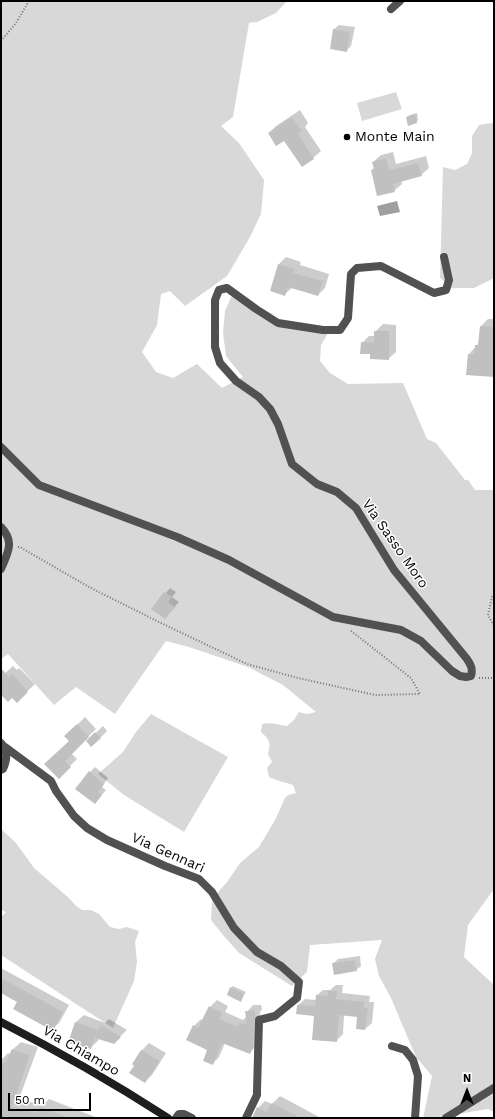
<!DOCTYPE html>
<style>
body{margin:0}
#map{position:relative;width:495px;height:1119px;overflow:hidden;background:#fff;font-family:"Work Sans",sans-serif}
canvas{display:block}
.frame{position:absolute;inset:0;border:2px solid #000;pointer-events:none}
.north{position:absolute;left:447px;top:1071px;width:40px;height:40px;-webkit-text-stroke:3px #fff;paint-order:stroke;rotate:0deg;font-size:11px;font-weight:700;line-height:16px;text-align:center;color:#000}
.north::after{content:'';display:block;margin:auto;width:14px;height:18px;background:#000;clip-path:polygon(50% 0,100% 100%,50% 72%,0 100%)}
.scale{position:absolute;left:8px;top:1093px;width:83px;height:18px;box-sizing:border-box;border:2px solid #000;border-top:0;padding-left:5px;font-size:12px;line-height:14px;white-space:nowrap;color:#000;-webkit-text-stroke:3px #fff;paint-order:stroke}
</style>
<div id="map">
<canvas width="495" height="1119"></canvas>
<div class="frame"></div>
<div class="north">N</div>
<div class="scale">50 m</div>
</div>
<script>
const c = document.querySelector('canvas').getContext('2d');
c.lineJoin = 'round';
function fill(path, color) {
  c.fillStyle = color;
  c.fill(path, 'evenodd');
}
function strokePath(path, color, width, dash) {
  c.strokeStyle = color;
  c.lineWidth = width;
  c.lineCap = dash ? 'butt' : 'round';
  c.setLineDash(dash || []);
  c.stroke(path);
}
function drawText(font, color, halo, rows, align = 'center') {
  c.font = font + ' "Work Sans",sans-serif';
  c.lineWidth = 3;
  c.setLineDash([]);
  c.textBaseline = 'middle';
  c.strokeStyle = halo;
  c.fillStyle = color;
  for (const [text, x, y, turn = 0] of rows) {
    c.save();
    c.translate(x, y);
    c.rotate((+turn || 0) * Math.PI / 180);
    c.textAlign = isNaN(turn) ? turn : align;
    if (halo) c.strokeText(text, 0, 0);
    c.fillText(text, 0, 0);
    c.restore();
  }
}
fill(new Path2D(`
 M1 1H287L276 13 257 22 249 23 233 117 221 126 239 143 264 180 261 214 250 237 227 276 185 306 170 291 161 294 157 325 142 352 156 372 173 378 197 364 222 388 243 377 226 356 223 333 225 311 233 293 261 310 290 325 323 329 327 335 321 345 320 361 330 373 348 384 403 383 427 439 436 443 465 480H468L475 490H492L494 489V889L468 925 464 957 494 985V1112L488 1109 433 1118H423L432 1076 416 1057 391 998 379 976 375 959 382 940 310 945 307 972 292 986 239 953 223 935 211 920 212 899 227 882 240 863 259 847 275 820 285 798 288 795 296 793 293 785C285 782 277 781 269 777L267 768 272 762 268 754C271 743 270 740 261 732L262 724C272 722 278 725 287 726L294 720 299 712 307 714 316 712 283 685 248 667 189 647 166 641 115 714 76 687 54 705 8 654 1 659Z
 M396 92 402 109 362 121 357 103Z
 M491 123 494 124V278L474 288H452L440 278 443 167 455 170 467 164 472 153V136L479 125Z
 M151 714 228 757 184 832 124 795 98 774 123 752 136 732Z
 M1 829 16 843 34 868 69 898 75 905 82 910H91L99 914 110 927 119 929 127 927 139 931 135 942 137 962 134 981 113 1028 1 955V917L6 912 1 910Z`), '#d8d8d8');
fill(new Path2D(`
 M397 201 400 212 380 216 377 206Z`), '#9f9f9f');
fill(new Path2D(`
 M339 25 355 27 351 46 346 51 334 29Z
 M300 110 308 123 305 127 321 151 313 158 302 166 285 140 269 133 276 126Z
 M417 113 418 120 416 122 407 117 410 115Z
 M393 152 396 164 426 156 429 168 421 175 401 181 402 184 394 191 372 170 375 167 373 162 381 155Z
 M286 257 301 262 300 265 329 274 325 288 318 295 292 288 285 294 279 264Z
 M488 319H494V376L467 374 469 354 480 342 481 326Z
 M383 324 396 325V352L388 359 371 353 362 343 369 336H375V332Z
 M170 588 176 592 172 597 179 602 165 618 153 609Z
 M13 666 17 670 19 668 35 684 17 701 13 697 1 693V677Z
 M85 717 96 729 71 753 77 759 59 777 70 740 66 736Z
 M103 726 107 731 92 746 87 741Z
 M95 767 108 778 102 787 106 790 95 803 90 772Z
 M360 956 361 966 356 970 333 964 338 959Z
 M1 968 69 1005 59 1023 52 1029 18 1001 1 992Z
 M336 985H343L342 993 370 996 369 1002H374L372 1023 365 1029 357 1028 358 1016 344 1015 343 1034 336 1041 315 1015 298 1005 305 999 316 1000V996L323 990H330Z
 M233 986 246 992 241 1000 231 988Z
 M217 1000 228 1006 225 1012 243 1020 247 1016V1012L253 1005H261L262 1009 260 1012 259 1040 256 1046 250 1053 225 1043 219 1057 212 1064 209 1050 194 1026 201 1019 203 1021 210 1007Z
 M84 1015 105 1023 109 1019 127 1030 113 1043 99 1038 98 1041 90 1048 69 1042 76 1022Z
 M21 1042 38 1047 19 1099 43 1105 49 1099 98 1118H6L1 1115V1060L8 1053 10 1054 12 1050Z
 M149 1043 166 1053 152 1075 144 1082 135 1065 133 1063 142 1050Z
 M280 1096 321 1118H253L258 1108 265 1101 272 1104Z`), '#0003');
fill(new Path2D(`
 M333 29 350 32 347 52 330 49Z
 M415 114 417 123 408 126 406 117Z
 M292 117 302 131 298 134 314 159 302 167 284 141 276 146 268 133Z
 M386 158 389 170 418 163 422 176 393 184 395 192 377 196 371 170 374 169 372 162Z
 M278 264 295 269 293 273 323 281 318 296 288 287 285 296 270 291Z
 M480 326 494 327V377L466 375 468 354H474L475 345H478Z
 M374 331H389V360L370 359V354H360L361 342 374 343Z
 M164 592 172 597 168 602 175 607 165 619 151 609Z
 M1 668 9 677 12 674 28 692 17 703 12 698 8 702 1 695Z
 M77 724 89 737 65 761 71 767 59 779 44 764 69 741 64 736Z
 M95 732 101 738 91 747 86 741Z
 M89 771 104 784 98 792 102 795 95 804 75 789Z
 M355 960 357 971 334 975 332 963Z
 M1 978 63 1012 53 1031 13 1009 17 1002 1 993Z
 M230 987 244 994 241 1002 227 995Z
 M328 991H337L336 999 364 1002V1008H368L365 1030 356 1029 357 1017 339 1015 337 1042 312 1040 314 1016 296 1014 297 1005 315 1006 316 995 328 996Z
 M209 1006 222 1013 219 1019 238 1027 239 1023 247 1024 245 1011H255V1016L254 1020 253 1047 250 1054 222 1043 213 1065 203 1061 207 1050 186 1040 193 1025 198 1028Z
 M75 1022 98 1030 101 1025 121 1037 114 1044 95 1038 91 1049 68 1043Z
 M12 1049 30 1055 12 1107 38 1113 40 1107 67 1117 66 1118H1V1062L5 1063Z
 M141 1050 160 1061 145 1083 129 1073 134 1066 132 1064Z
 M272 1103 301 1118H252L257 1107 266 1112Z`), '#c0c0c0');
strokePath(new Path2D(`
 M1 41 16 23 29 1
 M18 547H20L89 587 163 624 247 664 298 678 375 695 420 694 411 678 350 630
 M494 594 492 597 488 615 494 626
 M479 678H494`), '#737373', 2, [1, 2]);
strokePath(new Path2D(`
 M391 9 400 1
 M1 447 39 485 177 537 229 560 333 617 401 630 421 641 452 671 460 676 466 677 471 676C473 669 471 665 467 659L394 570 356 508 337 492 317 484 292 464 278 424 270 409 259 397 236 381 220 363 215 347V300L219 290 227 288 256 309 278 323 323 330H340L348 318 351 274 357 268 381 266 434 293 446 290 449 280 444 257
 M1 527C15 542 8 552 1 569
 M1 743C8 750 7 760 3 769L1 770
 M5 747 51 781 56 791 74 816 87 828 107 840 165 866 199 879 212 892 234 928 257 952 281 966 299 982 297 998 275 1016 259 1020 257 1091V1095L246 1118
 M392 1046 405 1050 413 1060 418 1076 415 1118
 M176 1118 179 1114H184L192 1118
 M446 1118 494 1088`), '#515151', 8);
strokePath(new Path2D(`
 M1 1022C58 1051 114 1083 168 1118`), '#1e1e1e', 8);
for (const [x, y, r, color] of [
 [347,137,4,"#000"]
]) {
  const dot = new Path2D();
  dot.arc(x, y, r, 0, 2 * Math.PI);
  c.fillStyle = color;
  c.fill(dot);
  strokePath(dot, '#fff', 1.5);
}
drawText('14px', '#000', '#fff', [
 ["Monte Main",355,137]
], 'left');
drawText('14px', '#000', '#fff', [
 ["Via Sasso Moro",395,544,55],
 ["Via Gennari",168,853,24],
 ["Via Chiampo",81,1051,30]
]);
</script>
